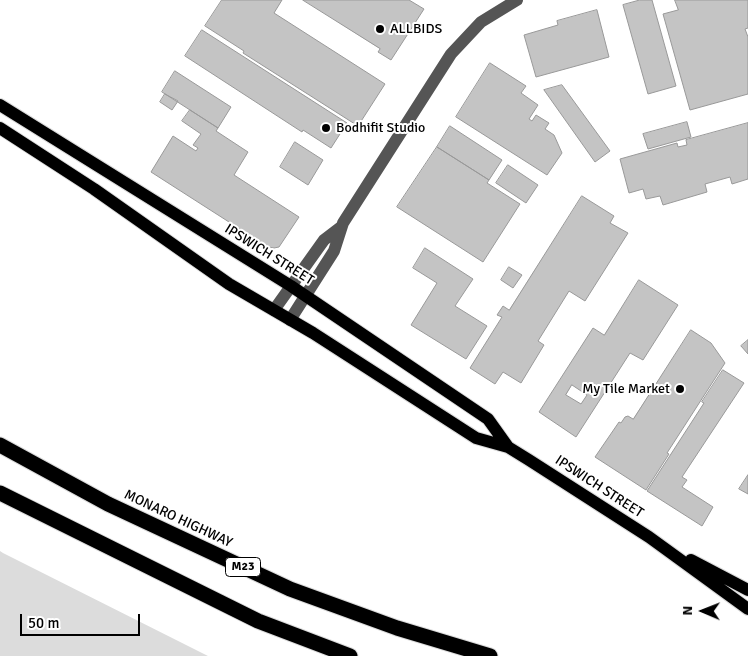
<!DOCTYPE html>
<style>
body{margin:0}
#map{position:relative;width:748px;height:656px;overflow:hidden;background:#fff;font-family:Signika,sans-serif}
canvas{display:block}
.north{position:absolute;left:678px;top:586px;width:50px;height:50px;-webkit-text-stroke:4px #fff;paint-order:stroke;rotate:271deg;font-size:14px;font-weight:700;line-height:20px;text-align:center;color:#000}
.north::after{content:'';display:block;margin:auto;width:18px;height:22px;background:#000;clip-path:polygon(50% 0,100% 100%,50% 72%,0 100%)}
.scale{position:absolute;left:20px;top:614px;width:120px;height:22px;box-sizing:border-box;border:2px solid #000;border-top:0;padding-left:6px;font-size:15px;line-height:18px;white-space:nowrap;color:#000;-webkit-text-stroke:4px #fff;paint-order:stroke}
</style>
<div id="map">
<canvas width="748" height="656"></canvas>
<div class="north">N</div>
<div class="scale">50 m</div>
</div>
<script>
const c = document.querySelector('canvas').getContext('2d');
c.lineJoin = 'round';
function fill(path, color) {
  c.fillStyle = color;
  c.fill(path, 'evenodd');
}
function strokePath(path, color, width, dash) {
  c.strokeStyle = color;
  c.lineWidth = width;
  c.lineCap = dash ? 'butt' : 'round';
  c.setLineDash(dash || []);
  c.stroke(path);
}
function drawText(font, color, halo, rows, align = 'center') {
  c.font = font + ' Signika,sans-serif';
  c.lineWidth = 4;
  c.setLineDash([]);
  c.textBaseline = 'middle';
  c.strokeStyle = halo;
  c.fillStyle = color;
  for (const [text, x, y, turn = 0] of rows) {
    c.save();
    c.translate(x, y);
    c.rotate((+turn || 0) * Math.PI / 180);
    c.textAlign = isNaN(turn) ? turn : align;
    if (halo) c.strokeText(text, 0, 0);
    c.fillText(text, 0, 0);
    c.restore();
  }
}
fill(new Path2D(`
 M0 551 3 553 208 656H0Z`), '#dcdcdc');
const building = new Path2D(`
 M222 0H282L274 13 385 84 358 126 243 53 244 51 205 26Z
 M303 0H409L424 9 391 60 378 52 380 49Z
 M640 0H652L676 86 648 94 623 5Z
 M675 0H748V28L745 29 748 37V94L690 110 663 14 678 10Z
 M597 10 609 57 536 77 524 35 558 25 557 21Z
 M202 30 347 123 331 148 303 130 302 132 185 56Z
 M490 63 526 86 521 93 538 105 529 119 532 121 536 115 549 123 545 129 554 135 562 153 547 175 456 117Z
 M175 71 231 107 218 128 162 92Z
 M562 85 610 151 595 162 544 90Z
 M165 94 178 101 172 110 160 102Z
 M190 110 218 128 216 131 248 152 234 175 299 217 279 247 274 248 268 247 151 172 173 136 196 151 198 148 193 145 201 134 182 121Z
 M687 122 691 137 648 149 643 134Z
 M748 123V179L732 184 730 177 705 184 707 192 663 205 660 196 646 199 643 189 629 193 620 159 677 143 678 147 687 145 686 140Z
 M450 126 502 160 489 180 437 147Z
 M295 142 323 160 308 185 280 167Z
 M437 147 489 180 487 183 520 204 483 262 397 207Z
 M508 165 538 185 526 203 496 183Z
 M582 196 614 216 610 223 628 233 585 301 569 291 538 341 544 345 521 383 503 372 495 384 470 368 502 317 497 315 503 306 509 310Z
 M425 248 473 279 455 306 487 326 466 359 411 325 437 283 413 268Z
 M509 267 522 275 513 288 501 280Z
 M639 280 678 305 643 360 630 353 576 437 539 412 593 328 604 335ZM572 385 587 395 581 404 566 395Z
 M691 330 711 343 725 363 667 453 669 454 646 490 595 457 619 422 621 423 625 417 628 416 633 419Z
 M748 340V354L741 346Z
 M723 370 744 383 682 477 687 480 682 487 713 507 702 526 647 491 704 403 702 402Z
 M748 475V494L739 489Z`);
fill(building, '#c4c4c4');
strokePath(building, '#999', 1);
const major = new Path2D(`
 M0 105 291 286 488 419 508 447
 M0 128 94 189 229 284 313 333 476 438 508 447 529 460 649 537 748 609
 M691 560 748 590`);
const highway = new Path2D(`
 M0 445 108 504 290 589 397 628 490 656
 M0 493 258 621 350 656`);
strokePath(major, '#dbdbdb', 14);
strokePath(highway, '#dbdbdb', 17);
strokePath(new Path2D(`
 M274 310 324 240 341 227
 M290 320 334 251 343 223 451 54 481 22 517 0`), '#555', 12);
strokePath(major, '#000', 12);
strokePath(highway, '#000', 15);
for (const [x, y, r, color] of [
 [380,29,5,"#000"],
 [326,128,5,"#000"],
 [680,389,5,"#000"]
]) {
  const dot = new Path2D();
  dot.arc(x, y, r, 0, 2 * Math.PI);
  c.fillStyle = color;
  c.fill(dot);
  strokePath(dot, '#fff', 2);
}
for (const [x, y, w] of [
 [243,567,35]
]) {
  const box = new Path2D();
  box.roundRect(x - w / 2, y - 9.5, w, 19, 4);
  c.fillStyle = '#fff';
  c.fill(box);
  strokePath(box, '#000', 1);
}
drawText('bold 12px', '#000', null, [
 ["M23",243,567]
]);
drawText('14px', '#000', '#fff', [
 ["ALLBIDS",390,29],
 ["Bodhifit Studio",336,128],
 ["My Tile Market",670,389,"right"]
], 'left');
drawText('14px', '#000', '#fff', [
 ["IPSWICH STREET",269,255,32],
 ["IPSWICH STREET",599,487,33],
 ["MONARO HIGHWAY",178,519,25]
]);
</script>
